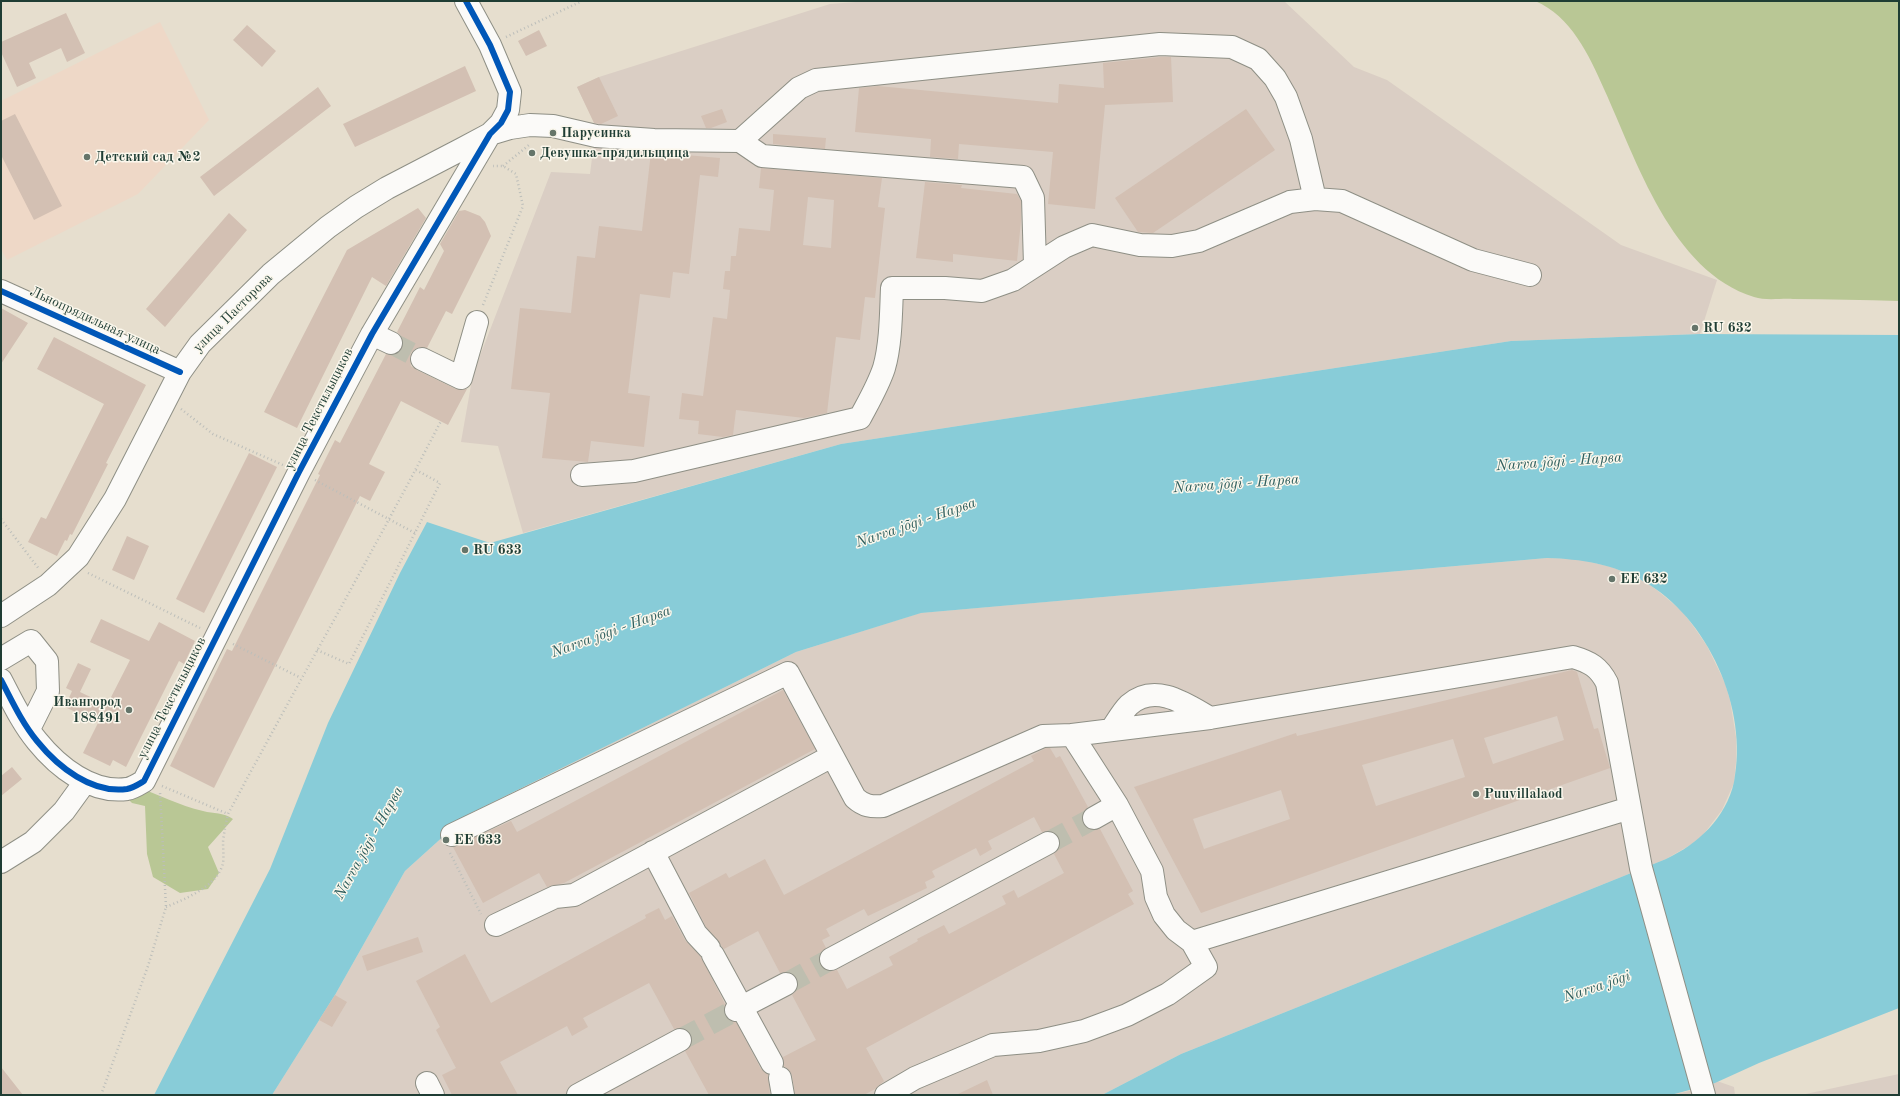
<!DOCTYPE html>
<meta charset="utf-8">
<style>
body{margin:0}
#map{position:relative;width:1900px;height:1096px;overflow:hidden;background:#e6dece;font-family:"Old Standard TT",serif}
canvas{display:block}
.frame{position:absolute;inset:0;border:2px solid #1f3d34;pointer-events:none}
</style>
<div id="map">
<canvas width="1900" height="1096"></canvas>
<div class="frame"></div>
</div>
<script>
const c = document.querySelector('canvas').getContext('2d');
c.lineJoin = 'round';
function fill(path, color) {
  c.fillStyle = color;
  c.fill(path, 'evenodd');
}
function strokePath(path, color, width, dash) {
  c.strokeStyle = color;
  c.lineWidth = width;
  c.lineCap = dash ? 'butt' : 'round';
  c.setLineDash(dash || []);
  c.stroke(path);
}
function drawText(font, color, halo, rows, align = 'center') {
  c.font = font + ' "Old Standard TT",serif';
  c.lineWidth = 3;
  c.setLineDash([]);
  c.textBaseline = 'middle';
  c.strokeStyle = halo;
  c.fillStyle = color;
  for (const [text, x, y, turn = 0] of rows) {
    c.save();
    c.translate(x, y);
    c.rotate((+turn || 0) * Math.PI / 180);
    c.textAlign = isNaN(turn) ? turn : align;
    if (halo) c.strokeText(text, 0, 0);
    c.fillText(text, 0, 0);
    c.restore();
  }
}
fill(new Path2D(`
 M160 22 209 120 138 194 7 260 1 249V101Z`), '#eed8c7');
fill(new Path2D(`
 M869 1H1284L1354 67 1387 80 1621 245 1717 280 1700 334 1511 341 841 444 523 533 498 446 461 442 473 374 551 172 590 174 596 126 577 87 599 77 830 4Z
 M1547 558 1577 559 1612 567 1644 581 1658 591 1682 611 1694 627 1707 646 1725 683 1730 700 1736 737V762L1734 783 1722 810 1703 835 1692 844 1666 859 1181 1054 1102 1095H272L335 995 405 871 467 815 796 652 920 613Z
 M1899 1074V1095H1801Z
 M1717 1081 1734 1087 1735 1095H1671L1702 1088Z`), '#dacec4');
fill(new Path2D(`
 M1535 1H1899V301C1864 300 1829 299 1793 299 1782 298 1766 301 1754 297 1671 271 1637 161 1604 89 1589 55 1571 16 1535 1Z
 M134 787C158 793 179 806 203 811 214 814 223 812 233 819L208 847 219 873 208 889 180 893 153 877 147 854 145 806 132 803 128 799Z`), '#b9c795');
fill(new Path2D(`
 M1700 334 1899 335V1008L1759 1063 1715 1083 1671 1095H1102L1181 1054 1666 859C1698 844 1726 818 1734 782 1749 709 1708 617 1643 581 1613 564 1581 559 1547 558L921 613 796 652 467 815 405 871 335 995 272 1095H154L270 869 328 723 400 573 427 522 490 543 841 444 1511 341Z`), '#88ccd8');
fill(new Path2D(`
 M66 13 85 53 67 62 61 48 29 63 36 78 17 87 1 52V42Z
 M247 25 276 51 262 67 233 40Z
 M539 30 547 46 526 56 518 41Z
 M1160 57H1171L1173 102 1105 105 1095 209 1048 204 1053 152 959 144 958 159 930 157 931 139 855 132 859 88 878 86 1058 103 1059 84 1104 88 1103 63Z
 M465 66 476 91 355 147 343 124Z
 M599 77 618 116 601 124 594 123 577 87Z
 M318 87 331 106 214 196 200 177Z
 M722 109 727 122 711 128H706L701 116Z
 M1246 109 1275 150 1153 233 1138 232 1115 198Z
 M15 114 62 206 34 220 1 155V121Z
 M773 134 826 138 825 149 773 144Z
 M651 152 720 158 718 177 700 175 689 274 673 272 670 298 640 294 628 393 650 396 644 447 591 441 588 462 542 458 550 393 511 389 520 308 571 313 577 256 595 258 599 226 642 231Z
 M761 168 882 178 878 207 885 208 875 298 865 297 860 340 836 337 827 413 804 418 736 410 733 435 723 437 698 434 699 421 679 419 682 393 703 396 713 317 727 319 730 290 723 289 725 271H730L731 256H736L739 228 770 231 774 190 759 188ZM808 197 834 200 831 248 803 245Z
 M925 182 962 185 961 188 1017 194 1021 201V221L1017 261 953 254V262L916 258Z
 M418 208 426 218 386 286 372 277 297 428 264 412 347 250Z
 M465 210 480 216 485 222 491 236 452 314 446 311 427 348 421 347 415 349 411 353 410 359 411 366 417 370 456 389H467L448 425 401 401 369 464 385 472 370 501 360 496 214 788 170 766 227 649 232 651 320 475 318 474 335 440 340 443 386 354 392 355 398 353 402 349 403 342 401 336 397 332 420 287 424 290 444 251 440 244 459 211Z
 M229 213 247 230 165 327 146 309Z
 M1 308 28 323 1 364Z
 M54 337 146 385 106 463 108 464 72 535 70 534 67 541 65 540 57 556 28 542 41 517 46 519 104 404 37 369Z
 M249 453 277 467 204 613 176 599Z
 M127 536 149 546 134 580 112 570Z
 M101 619 149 641 159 622 195 641 184 664 179 661 126 767 113 760 110 766 83 753 98 723 65 707 72 691 66 688 78 663 91 669 80 692 107 705 130 660 90 642Z
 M1572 670 1577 672 1594 729 1598 728 1610 768 1201 913 1134 787 1296 733 1297 736ZM1557 716 1564 740 1493 764 1484 738ZM1453 739 1465 777 1376 806 1362 765ZM1281 790 1290 819 1204 849 1193 819Z
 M783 690 815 749 564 883 547 887 539 873 483 903 453 847 511 821 517 832Z
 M1046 748H1050L1056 758 1060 756 1088 807 1083 812 1082 818 1083 824 1088 829 1094 830 1100 829 1133 891 1128 894 1134 904 866 1048 884 1081 875 1089 864 1095H795L792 1075 789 1070 784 1066 783 1057 816 1040 792 995 796 991 798 985 797 978 792 973 787 972 780 973 758 931 724 949 706 927 689 893 726 873 729 878 765 859 784 895 1034 761 1031 756ZM1034 817 1042 832 1049 831 1055 833 1059 837 1060 844 1058 850 1054 854 1064 873 1018 898 1014 890 1002 896 1006 904 949 934 944 925 917 939 918 941 889 957 893 965 847 989 837 970 830 971 824 969 820 965 819 959 820 953 826 948 822 940 830 936 826 929 864 909 868 916 927 888 925 882 935 877 932 871 976 848 980 856 992 849 988 841Z
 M12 767 22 779 1 796V776Z
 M659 908 665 920 672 916 685 940 701 957 725 1004 724 1010 725 1016 730 1021 736 1022 761 1069 768 1074 770 1095H709L685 1051 691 1046 692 1041 691 1034 687 1030 681 1028 674 1029 649 983 583 1018 588 1027 572 1036 567 1026 500 1062 518 1095H452L442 1075 456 1068 436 1030 440 1027 416 981 465 954 491 1003 646 918 645 915Z
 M418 937 423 952 367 971 362 956Z
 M335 995 347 1002 332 1027 319 1020Z
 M1 1067 23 1095H1Z
 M987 1080 993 1095H956Z`), '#d3c0b3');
strokePath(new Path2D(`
 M391 343 422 359
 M1048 843 1094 818
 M786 984 831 959
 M680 1040 736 1010`), '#bebeaf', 22, [22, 11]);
const minor = new Path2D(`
 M740 141 762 156 1023 177 1033 198 1035 265
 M1 291 180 372
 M372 334 391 343
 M422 359 461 378 477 322
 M582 475 634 471 860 418C869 401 878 386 884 368 891 344 891 312 892 288H945L982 291 1013 280 1064 247 1092 235 1140 245 1172 246 1199 241 1290 202 1315 199 1342 201 1473 260 1530 275
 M1 616 48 585 78 557 115 499 180 372 200 344 271 274 328 227 356 207 387 188 462 149 490 134 510 128 530 125 553 126 596 136 654 140 740 141 799 88 816 80 1160 44 1232 47 1258 59 1275 78 1286 97 1301 139 1315 199
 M1 659 31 641 47 661 48 691 29 729
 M1 680C12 701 22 723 37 741 58 767 92 794 127 789 133 788 139 784 144 781L299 472 372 334 490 134 501 123 508 110 510 92 490 45 466 1
 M1111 730C1116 723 1122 712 1129 705 1155 682 1186 704 1210 718
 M1072 735 1210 718 1573 657C1590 662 1599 667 1607 683L1641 868 1704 1095
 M1094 818 1117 805
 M452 835 788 673 855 798C864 806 871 807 883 806L1043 736 1072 735 1117 805 1152 871 1156 897 1164 915 1176 930 1192 942 1206 967 1168 994 1127 1015 1084 1031 1039 1041 993 1045 915 1078 886 1095
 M653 852 696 934 709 948
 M1 862 33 842 64 811 85 782
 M496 925 555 897 574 895 832 756
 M1192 942 1630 808
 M713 955 772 1063
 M831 959 1048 843
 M736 1010 786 984
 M780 1078 783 1095
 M427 1083 433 1095
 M578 1095 680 1040`);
strokePath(minor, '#8e8f85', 24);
strokePath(new Path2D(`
 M506 37 582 1
 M503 166 529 145
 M483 305 523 206 516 174 503 166H493
 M181 409 213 434 283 465
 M315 480 415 533
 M1 519 39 569
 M88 573 200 628
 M233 644 301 678
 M317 650 349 664 440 483 416 470
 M162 786 228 814C298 683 372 554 441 421
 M450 853 481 914
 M166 907C185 899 218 886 223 863 224 856 223 849 223 842 224 832 226 823 228 814
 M101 1095 148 966 166 907 160 792`), '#bcbeba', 2.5, [1, 3]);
strokePath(minor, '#fbfaf8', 22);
strokePath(new Path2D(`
 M1 291 180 372
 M1 680C12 701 22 723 37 741 58 767 92 794 127 789 133 788 139 784 144 781L299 472 372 334 490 134 501 123 508 110 510 92 490 45 466 1`), '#0057b8', 6);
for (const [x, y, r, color] of [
 [553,133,4,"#65756a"],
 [532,153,4,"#65756a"],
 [87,157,4,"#65756a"],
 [1695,328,4,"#65756a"],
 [465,550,4,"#65756a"],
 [1612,579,4,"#65756a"],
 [129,710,4,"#65756a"],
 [1476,794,4,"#65756a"],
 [446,840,4,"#65756a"]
]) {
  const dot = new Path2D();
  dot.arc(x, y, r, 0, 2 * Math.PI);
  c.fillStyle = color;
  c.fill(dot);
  strokePath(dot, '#fbf7ec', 1.5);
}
drawText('bold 14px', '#1f3d34', '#fbf7ec', [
 ["Парусинка",561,133],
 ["Девушка-прядильщица",540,153],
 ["Детский сад №2",95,157],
 ["RU 632",1703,328],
 ["RU 633",473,550],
 ["EE 632",1620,579],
 ["Ивангород",121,702,"right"],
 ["188491",121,718,"right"],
 ["Puuvillalaod",1484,794],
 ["EE 633",454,840]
], 'left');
drawText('14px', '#1f3d34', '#fbf7ec', [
 ["улица Пасторова",233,313,-45],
 ["Льнопрядильная улица",95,321,25],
 ["улица Текстильщиков",319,409,-63],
 ["улица Текстильщиков",172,698,-63]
]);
drawText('italic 15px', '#2f5f5e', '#fbf7ec', [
 ["Narva jõgi - Нарва",1559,462,-4],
 ["Narva jõgi - Нарва",1236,484,-4],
 ["Narva jõgi - Нарва",916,523,-19],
 ["Narva jõgi - Нарва",611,632,-20],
 ["Narva jõgi - Нарва",369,843,-61],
 ["Narva jõgi",1597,987,-19]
]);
</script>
